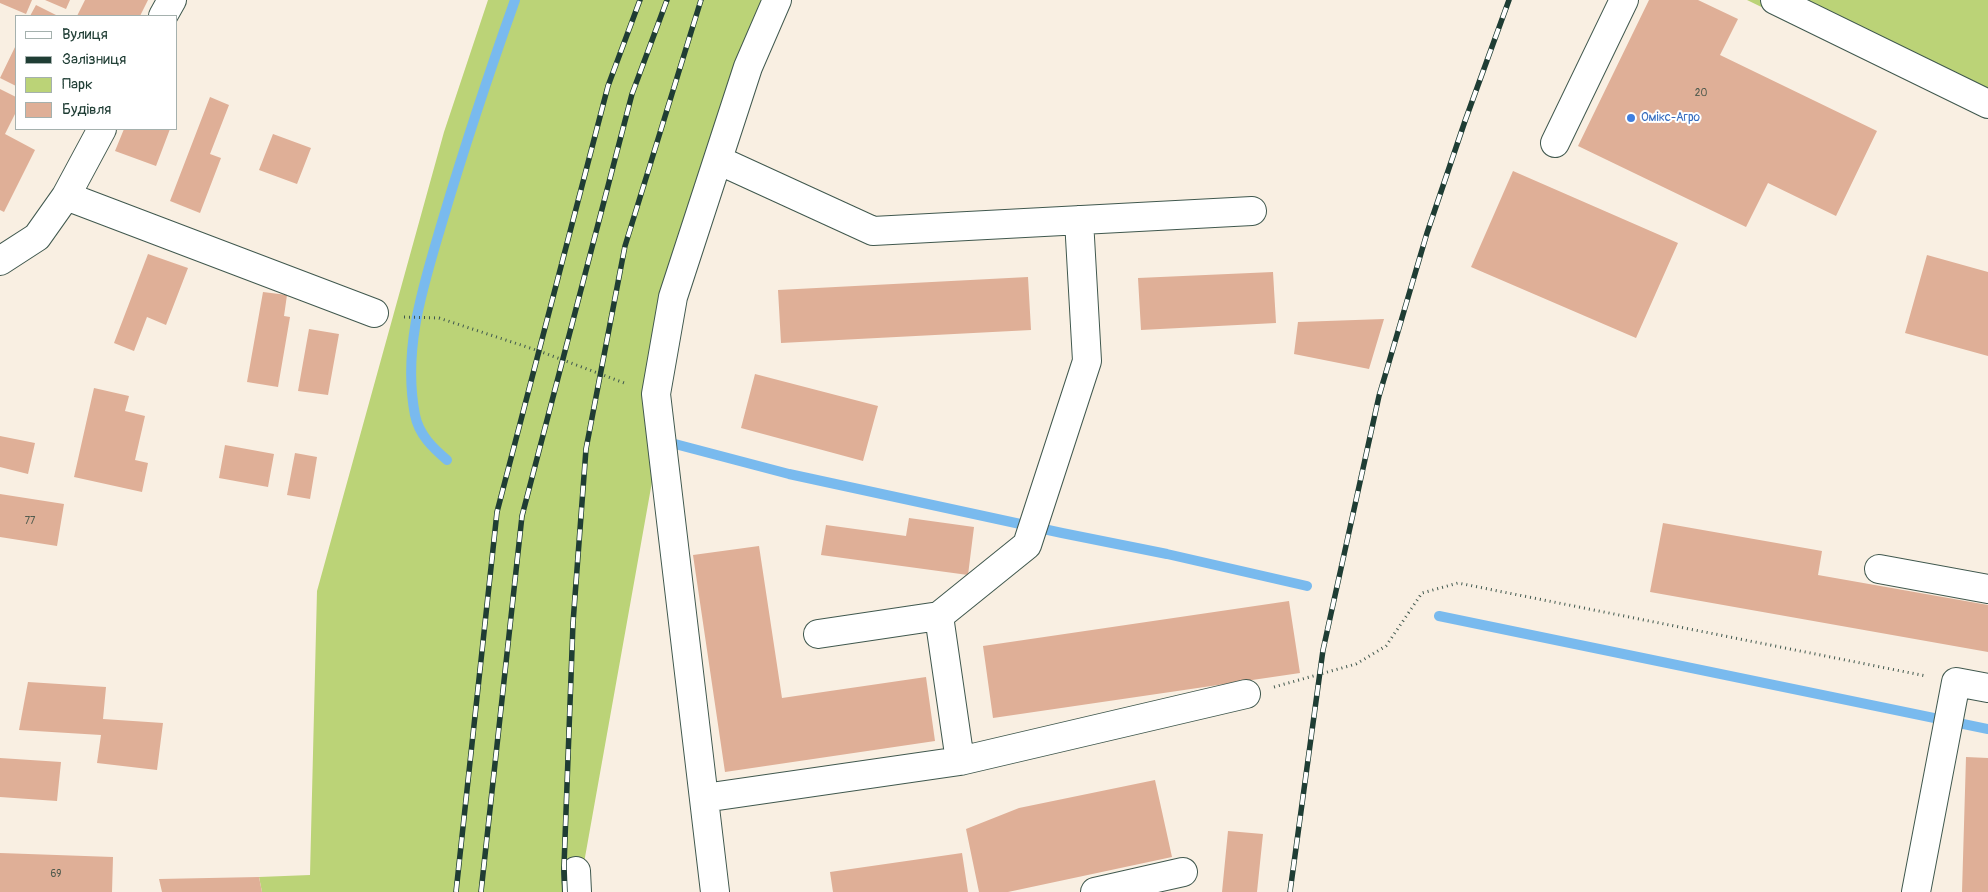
<!DOCTYPE html>
<meta charset="utf-8">
<style>
body{margin:0}
#map{position:relative;width:1988px;height:892px;overflow:hidden;background:#f9efe2;font-family:Pangolin,sans-serif}
canvas{display:block}
.legend{position:absolute;left:15px;top:15px;width:162px;height:115px;box-sizing:border-box;background:#fff;border:1px solid #a5b1ae;margin:0;padding:6px 9px;list-style:none;font-size:15px;color:#1f3d34}
.legend li{display:flex;align-items:center;gap:10px;height:25px}
.legend b{width:25px;border:1px solid #a5b1ae}
</style>
<div id="map">
<canvas width="1988" height="892"></canvas>
<ul class="legend">
<li><b style="height:6px;background:#fff"></b>Вулиця</li>
<li><b style="height:6px;background:#1f3d34"></b>Залізниця</li>
<li><b style="height:14px;background:#bbd377"></b>Парк</li>
<li><b style="height:14px;background:#dfaf97"></b>Будівля</li>
</ul>
</div>
<script>
const c = document.querySelector('canvas').getContext('2d');
c.lineJoin = 'round';
function fill(path, color) {
  c.fillStyle = color;
  c.fill(path, 'evenodd');
}
function strokePath(path, color, width, dash) {
  c.strokeStyle = color;
  c.lineWidth = width;
  c.lineCap = dash ? 'butt' : 'round';
  c.setLineDash(dash || []);
  c.stroke(path);
}
function drawText(font, color, halo, rows, align = 'center') {
  c.font = font + ' Pangolin,sans-serif';
  c.lineWidth = 4;
  c.setLineDash([]);
  c.textBaseline = 'middle';
  c.strokeStyle = halo;
  c.fillStyle = color;
  for (const [text, x, y, turn = 0] of rows) {
    c.save();
    c.translate(x, y);
    c.rotate((+turn || 0) * Math.PI / 180);
    c.textAlign = isNaN(turn) ? turn : align;
    if (halo) c.strokeText(text, 0, 0);
    c.fillText(text, 0, 0);
    c.restore();
  }
}
fill(new Path2D(`
 M488 0H790L759 74 685 297 582 874 583 892H262L259 877 310 875 317 591 444 132Z
 M1747 0H1988V117Z`), '#bbd377');
strokePath(new Path2D(`
 M675 444 789 474 1062 533 1167 554 1307 586
 M447 460C433 448 419 435 415 415 402 347 424 284 443 219 465 145 489 73 515 0
 M1439 616 1988 729`), '#79baee', 10);
fill(new Path2D(`
 M0 0H32L26 14 0 3Z
 M45 0H70L66 9Z
 M85 0H148L140 16H77Z
 M1649 0H1698L1738 19 1720 55 1877 131 1836 216 1768 183 1746 227 1578 146Z
 M36 5 58 16H30Z
 M16 45V86L0 78Z
 M0 89 16 97V112L5 134 35 150 4 212 0 210Z
 M210 97 229 105 210 154 221 158 200 213 170 201Z
 M124 129H170L156 166 115 151Z
 M273 134 311 148 297 184 259 170Z
 M1513 171 1678 243 1636 338 1471 267Z
 M148 254 188 268 166 325 147 317 134 351 114 343Z
 M1927 255 1988 272V356L1905 333Z
 M1273 272 1276 323 1141 330 1138 278Z
 M1028 277 1031 330 781 343 778 290Z
 M263 292 287 295 284 316 290 317 278 387 247 382Z
 M1384 319 1369 369 1294 354 1298 322Z
 M309 329 339 334 328 395 298 391Z
 M755 374 878 406 863 461 741 428Z
 M94 388 129 396 125 411 145 416 135 460 148 463 142 492 74 477Z
 M0 436 35 443 28 474 0 467Z
 M225 445 274 454 268 487 219 478Z
 M295 453 317 457 310 499 287 495Z
 M0 494 64 504 57 546 0 537Z
 M909 518 974 527 968 575 821 555 826 525 906 536Z
 M1663 523 1822 551 1818 575 1988 605V652L1650 592Z
 M759 546 782 698 926 677 935 741 725 772 693 555Z
 M1289 601 1300 673 993 718 983 646Z
 M28 682 106 687 103 719 163 723 157 770 97 763 101 735 19 730Z
 M1966 757 1988 758V892H1962Z
 M0 758 61 762 57 801 0 797Z
 M1155 780 1172 857 1008 892H979L966 829 1019 808Z
 M1228 831 1263 834 1257 892H1222Z
 M0 853 113 857 112 892H0Z
 M962 853 968 892H833L830 872Z
 M259 877 262 892H162L159 879Z`), '#dfaf97');
const minor = new Path2D(`
 M1775 0 1988 104
 M163 16 172 0
 M1555 143 1624 0
 M718 160 873 231 1252 211
 M66 196 374 313
 M0 261 37 237 66 196 102 129
 M1879 569 1988 589
 M939 616 960 761
 M818 634 939 616 1027 545 1087 361 1079 220
 M704 798 960 761 1246 694
 M576 871 577 892
 M715 892 656 394 673 297 748 67 777 0
 M1095 892 1183 872
 M1916 892 1956 682 1988 688`);
strokePath(minor, '#40584e', 30);
strokePath(new Path2D(`
 M404 317 439 318 539 351 627 384
 M1274 687 1356 664 1386 646 1422 593 1458 583 1926 676`), '#40584e', 3, [1, 4]);
strokePath(minor, '#fff', 28);
const rail = new Path2D(`
 M456 892 497 512 608 86 640 0
 M481 892 522 516 632 94 667 0
 M565 892 564 866 573 623 586 449 625 246 701 0
 M1290 892 1323 650 1379 396 1427 233 1465 121 1509 0`);
strokePath(rail, '#1f3d34', 5.5);
strokePath(rail, '#fff', 4, [11]);
for (const [x, y, r, color] of [
 [1631,118,5,"#3f7fe0"]
]) {
  const dot = new Path2D();
  dot.arc(x, y, r, 0, 2 * Math.PI);
  c.fillStyle = color;
  c.fill(dot);
  strokePath(dot, '#fff', 2);
}
drawText('10px', '#4f5a4d', null, [
 ["20",1701,93],
 ["77",30,521],
 ["69",56,874]
]);
drawText('12px', '#366cbe', '#fff', [
 ["Омiкс-Агро",1641,118]
], 'left');
</script>
